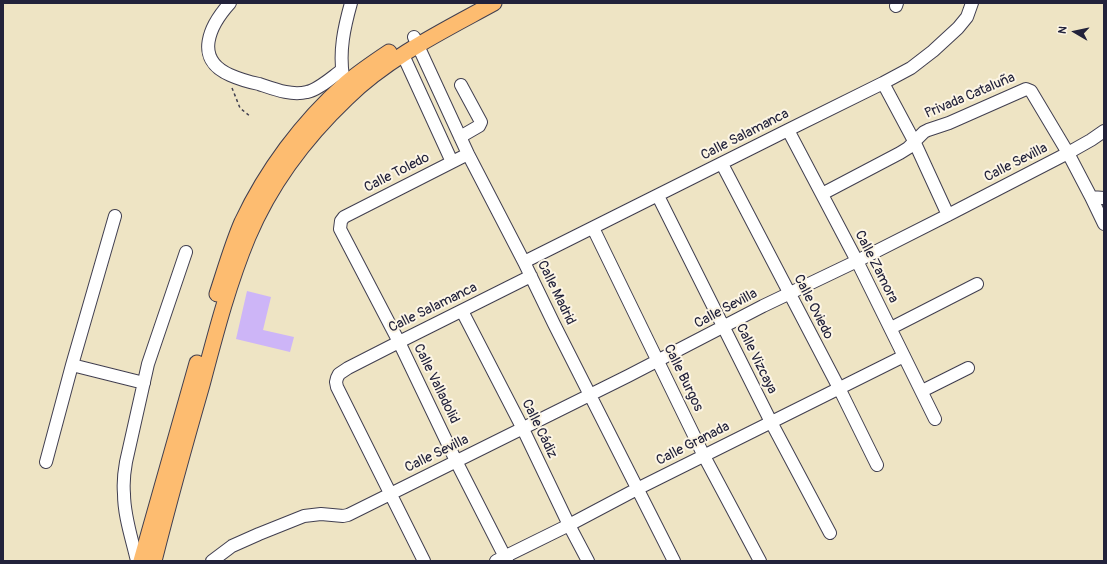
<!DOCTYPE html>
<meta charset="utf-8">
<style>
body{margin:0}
#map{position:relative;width:1107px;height:564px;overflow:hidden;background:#eee4c4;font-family:Pangolin,sans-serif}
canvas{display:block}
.frame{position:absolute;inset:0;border:4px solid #22223b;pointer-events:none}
.north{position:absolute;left:1055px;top:12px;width:40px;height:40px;-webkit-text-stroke:3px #fcf5e5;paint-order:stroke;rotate:279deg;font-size:11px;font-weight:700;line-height:16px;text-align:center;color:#22223b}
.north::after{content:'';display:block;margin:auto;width:14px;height:18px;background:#22223b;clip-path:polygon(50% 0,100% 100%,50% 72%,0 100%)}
</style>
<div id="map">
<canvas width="1107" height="564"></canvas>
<div class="frame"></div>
<div class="north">N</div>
</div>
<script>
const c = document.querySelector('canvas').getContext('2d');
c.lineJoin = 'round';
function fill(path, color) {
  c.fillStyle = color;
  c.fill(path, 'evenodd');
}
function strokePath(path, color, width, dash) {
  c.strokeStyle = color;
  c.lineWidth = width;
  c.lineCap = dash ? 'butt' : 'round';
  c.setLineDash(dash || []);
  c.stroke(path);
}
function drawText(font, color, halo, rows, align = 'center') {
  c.font = font + ' Pangolin,sans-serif';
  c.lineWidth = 4;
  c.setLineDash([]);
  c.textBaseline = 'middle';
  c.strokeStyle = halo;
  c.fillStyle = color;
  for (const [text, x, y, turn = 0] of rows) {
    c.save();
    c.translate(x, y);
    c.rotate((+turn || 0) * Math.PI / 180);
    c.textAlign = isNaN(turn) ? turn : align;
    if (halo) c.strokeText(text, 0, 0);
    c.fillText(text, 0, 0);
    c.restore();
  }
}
fill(new Path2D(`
 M247 291 271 297 263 330 294 337 290 352 236 339Z`), '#cdb5f7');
const minor = new Path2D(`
 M230 3C210 25 193 59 230 75 239 79 249 82 259 84 274 89 291 96 307 92 318 90 332 77 342 70
 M896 6 897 3
 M414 37 468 154 524 262 554 324 674 561
 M403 55 452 162
 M343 77C339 51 344 28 351 3
 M883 83 914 141 948 215
 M788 130 857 261 935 419
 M460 137 479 126 481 122 461 85
 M468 154 344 217 341 221 340 229 399 342 456 461 507 561
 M722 164 839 388 877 465
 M822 194 900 153 908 148 924 132 928 130 949 123 1026 89 1031 91 1068 153 1091 197 1104 224
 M658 196 771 422 830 533
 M1091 197 1104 198
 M593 228 704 456 760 561
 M524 262 788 130 883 83 911 68 933 51 958 28 967 17 972 3
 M462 311 523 429 569 525 588 561
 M891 328 977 284
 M72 365 144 383
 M922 391 968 368
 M46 462 72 365 115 216
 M137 561C132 539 124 516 124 494 123 483 124 473 126 462L148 364 186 252
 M212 561 232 546 259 534 304 516 321 514 343 516 348 515 628 376 763 306 857 261 948 215 1068 153 1091 140 1104 131
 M424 561 337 387 336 382 337 378 339 374 348 368 399 342 531 276
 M496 561 569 525 637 489 904 356`);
const major = new Path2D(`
 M217 294C225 270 232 245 242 222 266 171 302 122 345 84 359 72 374 62 389 52
 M141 561 197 363
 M154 561C169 502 185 444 202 385 215 336 228 285 248 237 270 185 306 137 347 98 389 57 443 31 494 3`);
strokePath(minor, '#413f50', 14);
strokePath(major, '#413f50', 17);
strokePath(new Path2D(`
 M232 88 240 108 251 117`), '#413f50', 1.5, [3, 3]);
strokePath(minor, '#fff', 12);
strokePath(major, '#fdbc70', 15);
drawText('14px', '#22223b', '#fcf5e5', [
 ["Privada Cataluña",970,96,-23],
 ["Calle Salamanca",745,135,-27],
 ["Calle Sevilla",1016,163,-27],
 ["Calle Toledo",397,173,-27],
 ["Calle Zamora",876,267,63],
 ["Calle Madrid",556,293,64],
 ["Calle Oviedo",813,307,63],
 ["Calle Salamanca",433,308,-26],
 ["Calle Sevilla",726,309,-28],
 ["Calle Vizcaya",756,359,64],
 ["Calle Burgos",683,378,64],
 ["Calle Valladolid",436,384,64],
 ["Calle Cádiz",539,429,64],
 ["Calle Granada",693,444,-27],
 ["Calle Sevilla",437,454,-26]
]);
</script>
